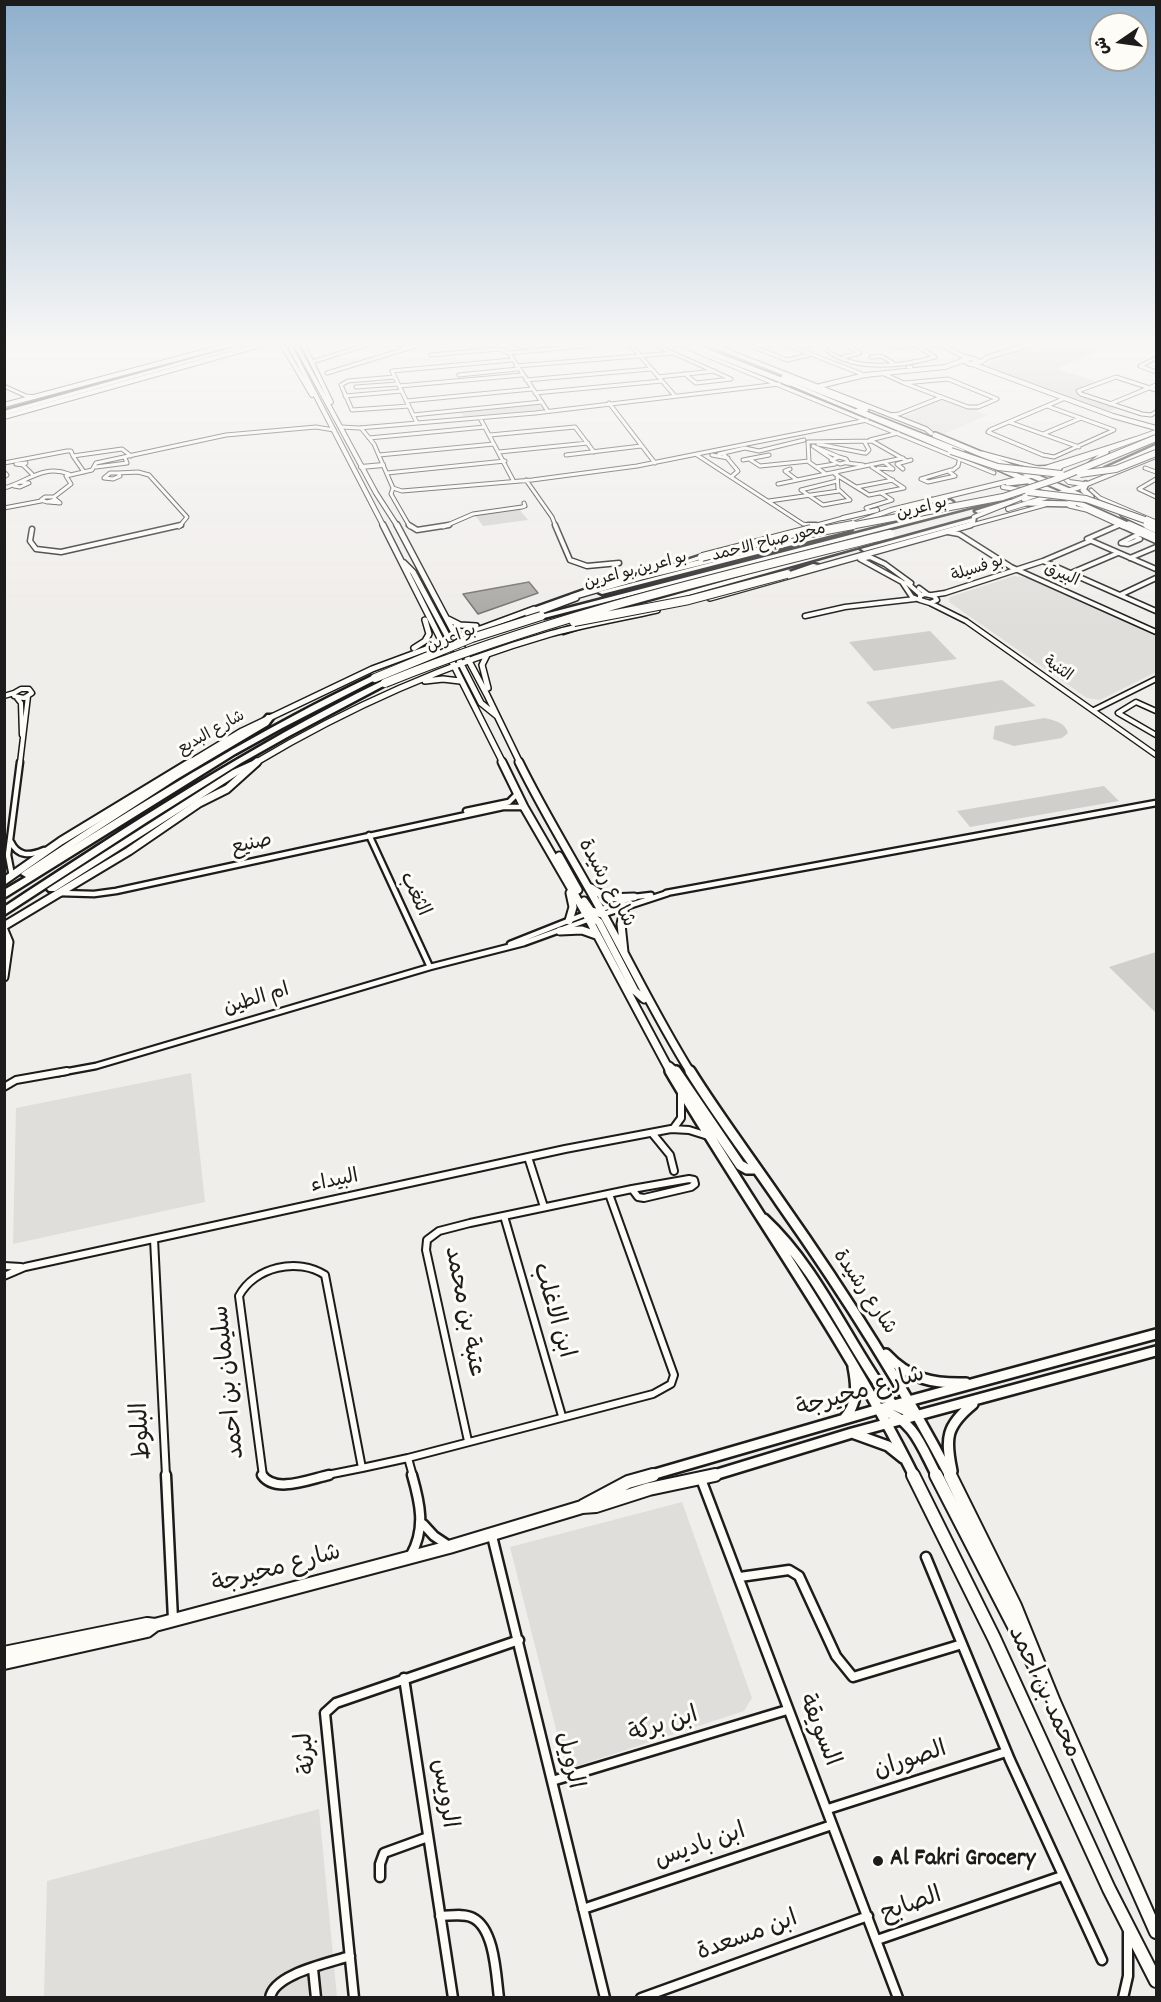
<!DOCTYPE html>
<meta charset="utf-8">
<style>
body{margin:0}
#map{position:relative;width:1161px;height:2002px;overflow:hidden;background:#f0eeea;font-family:Dekko,"Playpen Sans Arabic",sans-serif}
canvas{display:block}
.frame{position:absolute;inset:0;border:6px solid #1c1c1c;pointer-events:none}
.north{position:absolute;left:1089px;top:12px;width:60px;height:60px;box-sizing:border-box;background:#fdfcf7;border:2px solid #a3a29f;border-radius:50%;rotate:257deg;font-size:16px;font-weight:700;line-height:24px;text-align:center;color:#1c1c1c}
.north::after{content:'';display:block;margin:auto;width:21px;height:27px;background:#1c1c1c;clip-path:polygon(50% 0,100% 100%,50% 72%,0 100%)}
</style>
<div id="map">
<canvas width="1161" height="2002"></canvas>
<div class="frame"></div>
<div class="north">ش</div>
</div>
<script>
const c = document.querySelector('canvas').getContext('2d');
c.lineJoin = 'round';
function fill(path, color) {
  c.fillStyle = color;
  c.fill(path, 'evenodd');
}
function strokePath(path, color, width, dash) {
  c.strokeStyle = color;
  c.lineWidth = width;
  c.lineCap = dash ? 'butt' : 'round';
  c.setLineDash(dash || []);
  c.stroke(path);
}
function drawText(font, color, halo, rows, align = 'center') {
  c.font = font + ' Dekko,"Playpen Sans Arabic",sans-serif';
  c.lineWidth = 6;
  c.setLineDash([]);
  c.textBaseline = 'middle';
  c.strokeStyle = halo;
  c.fillStyle = color;
  for (const [text, x, y, turn = 0] of rows) {
    c.save();
    c.translate(x, y);
    c.rotate((+turn || 0) * Math.PI / 180);
    c.textAlign = isNaN(turn) ? turn : align;
    if (halo) c.strokeText(text, 0, 0);
    c.fillText(text, 0, 0);
    c.restore();
  }
}
fill(new Path2D(`
 M940 399H944L988 415 944 434 901 418Z
 M1014 576 1032 579 1156 636V672L1100 700 1087 698 949 602 950 597Z
 M191 1073 205 1202 13 1244 16 1108Z
 M682 1502 752 1698 744 1711 574 1767 563 1757 510 1547Z
 M319 1809 337 1997 44 1998 47 1881Z`), '#e0deda');
fill(new Path2D(`
 M947 344H1098L1109 347 1056 369 1096 381 1073 392 1119 408 1108 412 983 368 986 364 1010 355 983 346 956 348Z
 M538 403 543 410 464 417 459 410Z
 M519 509 528 520 483 526 475 515Z
 M930 631 957 659 874 671 849 642Z
 M1002 680 1036 706 892 729 866 702Z
 M1045 718C1055 721 1065 722 1068 733L1062 738 1014 746 993 739 995 726Z
 M1104 786 1119 801 970 827 957 811Z
 M1156 952V1013L1109 967Z`), '#d0cfcc');
const water = new Path2D(`
 M529 582 538 593 478 614 463 594Z`);
fill(water, '#a8a7a3');
strokePath(water, '#706f6d', 1.5);
const streetFar4 = new Path2D(`
 M397 344 408 349
 M467 344 474 346 483 344
 M513 344 523 347 534 344
 M630 344 675 396
 M653 344 731 379 696 383 685 374
 M678 344 994 473
 M746 344 787 360 809 355
 M785 344 867 376
 M820 344C847 373 900 367 935 357L914 344
 M885 344 895 347 915 345
 M1131 344H1143
 M715 347 730 344
 M431 355 499 349 509 353
 M844 357 860 353 845 344
 M871 357 881 356 893 363
 M312 362 369 344
 M516 366 674 353
 M1140 366 1156 358
 M1140 366 1156 372
 M908 367H911
 M327 373 422 344
 M882 373 904 383
 M459 375 518 369
 M395 377 348 381 341 385 352 410 409 406
 M658 377 714 371
 M948 379 997 399 978 407H968L904 383Z
 M526 380 651 369
 M4 386 26 396 35 397
 M399 386 522 375
 M356 387 398 384
 M1156 390 1116 377 1078 391 1081 394 1142 414 1151 415 1156 412
 M535 393 662 381
 M345 396 402 391
 M406 401 532 389
 M609 403 655 463
 M1110 404 1156 385
 M1047 406 1114 430 1054 457 1043 455 988 432 990 430 1063 399
 M547 410 509 353 605 344
 M413 415 542 402
 M890 415 899 414 942 397
 M480 418 513 480
 M1009 422 1079 447
 M417 423 392 371 512 360
 M341 427 359 428 535 413 779 384
 M361 428 374 444 393 488
 M1043 434 1081 418
 M490 435 575 427 594 452
 M369 438 485 427
 M870 440 898 433
 M864 441 869 450 866 453
 M818 444 864 453
 M499 452 588 443
 M723 453 738 471 731 477
 M982 453 1038 468
 M719 454 745 448 759 451 804 440
 M379 455 494 444
 M566 455 641 446
 M697 455 803 524 813 526 843 518
 M712 455 728 458
 M839 457 846 459 848 462 840 464 831 460Z
 M749 459 760 466 809 461
 M832 459 813 446 839 457
 M743 460 769 455
 M4 463 67 451H71L73 456
 M26 463 23 465 16 464Z
 M847 463 863 465
 M23 465 32 474
 M96 467 127 463 125 458
 M816 467 835 464
 M1047 467 1135 439
 M878 468 893 469 884 462
 M1145 468 1156 472
 M790 469 785 471 797 480
 M903 469 897 464 911 460
 M953 470 958 466 960 457
 M948 471 955 476 928 482 921 479 951 470
 M4 472 7 475 4 477
 M84 472 73 456 122 449 131 456
 M110 473H118L120 476 113 479 104 478Z
 M118 473 138 472 149 475 187 517 179 527
 M387 473 505 461
 M826 474 809 462 808 442 872 441 907 461
 M835 474 869 495 904 488 872 467
 M837 474 838 489 850 500 823 505 801 490 837 481
 M1156 479 1139 489 1156 497
 M526 480 552 517 556 527
 M778 484 903 458
 M14 486 20 487 29 483 20 482
 M857 487 893 480
 M4 488C27 482 43 464 69 474
 M393 488 402 491 532 480 637 466 867 420
 M393 488 391 494 410 527
 M1091 490 1100 498 1156 522
 M45 497H54L55 500 47 502 41 500Z
 M54 497 71 484 66 476 92 470 96 463 226 435 316 427 334 430
 M769 501 839 491
 M49 502 60 503 55 499
 M1069 506 1086 510 1123 527
 M4 508 41 501
 M870 512 866 508 892 500 881 493
 M972 525 1045 505
 M443 527 473 514 522 507 525 506 524 503
 M1115 527 1119 525`);
const streetFar3 = new Path2D(`
 M409 525 417 530 449 525
 M555 525 570 560 587 566 619 563
 M808 525H816
 M1119 525 1087 539 1156 569
 M1120 525 1156 541
 M32 529 30 541 36 549 61 552 181 525
 M948 532 959 534 1011 567 1156 632
 M1135 536 1140 539 1128 544 1121 543Z
 M1135 536 1140 534
 M1130 558 1156 547
 M1043 561 1090 541
 M885 564 870 557 860 559 902 582 912 597 920 600
 M885 564 911 583
 M1071 573 1118 553
 M906 582 921 595
 M919 588 927 594
 M925 594 934 596 937 600 930 603 920 600V596Z
 M932 595 945 593 1043 561 1156 611
 M1120 595 1156 578
 M930 603 966 621 1156 755
 M805 616 845 607 915 599
 M21 689H29L32 693 24 698 14 696V693Z
 M4 696 14 693
 M17 698 21 703 22 735
 M1094 710 1156 679
 M1156 711 1136 702 1118 713 1156 735
 M20 763 28 696`);
const streetFar2 = new Path2D(`
 M466 811 509 802 518 793
 M369 835 430 967
 M11 842C18 857 30 856 44 850
 M12 876 8 855 20 762
 M59 893 94 894 116 891 503 807H524
 M666 893 1156 803
 M597 911 634 897 651 895
 M601 915 668 893
 M510 944 588 913
 M58 1073 96 1066 430 967 524 943 590 919`);
const streetFar1 = new Path2D(`
 M4 1087 16 1080 67 1071
 M673 1129 681 1118V1094
 M652 1133 670 1155 674 1171
 M528 1157 544 1207
 M689 1179 694 1180 695 1184 691 1187 644 1198 638 1197 632 1189Z
 M504 1216 562 1416
 M154 1239 166 1476
 M4 1266 21 1267
 M4 1276 25 1267 565 1149 671 1129 689 1130 708 1136
 M468 1441 426 1250 427 1240 439 1231 470 1223 632 1189
 M408 1458 413 1476
 M362 1468 408 1458 653 1394 671 1384 674 1375 609 1194
 M263 1476 239 1296C254 1267 298 1257 325 1275L362 1468
 M322 1476 362 1468`);
const street = new Path2D(`
 M166 1475 173 1619
 M262 1475C275 1494 310 1479 329 1475
 M701 1479 898 1998
 M423 1524 434 1536 449 1546
 M492 1536 605 1998
 M411 1555C426 1528 420 1503 412 1475
 M926 1557 1010 1760 1102 1960
 M740 1577 789 1570 799 1576 836 1656 853 1677 959 1645
 M404 1678 453 1998
 M552 1781 787 1710
 M828 1809 1006 1752
 M380 1877V1864L384 1853 428 1837
 M583 1909 832 1825
 M440 1916C450 1916 464 1913 473 1918 495 1929 496 1976 499 1998
 M877 1940 1062 1876
 M313 1969 316 1998
 M270 1998C273 1974 329 1963 350 1956
 M354 1998 325 1713 336 1703 519 1640
 M641 1998 868 1916
 M1123 1998 1128 1976V1933`);
const secondaryFar4 = new Path2D(`
 M279 344 283 346 312 395
 M303 344 331 402
 M709 344 926 429 931 433
 M939 344 967 358
 M297 347 376 493 398 527
 M291 348 384 527
 M971 358 981 362 970 364 962 360Z
 M981 362 988 357 1033 344
 M972 364 1113 416 1156 428
 M820 386 865 375 945 367 962 361
 M4 405 232 344
 M4 417 264 344
 M361 467 383 465
 M1062 475 1069 482 1084 484
 M1008 509 1080 487 1156 456
 M843 518 877 510
 M853 524 891 510 1042 473 1156 432
 M964 527 973 523 974 517 1026 496 1021 490 1003 487`);
const secondaryFar3 = new Path2D(`
 M383 525 503 763
 M397 525 487 695 520 763
 M404 563 413 572 451 643 457 651 468 653
 M572 597 641 577 813 535
 M710 598 970 525
 M528 616 576 598
 M448 619 460 625 476 626
 M414 648 425 641 429 634 425 620
 M487 655 482 665 488 688
 M459 660 481 703 497 716
 M425 681 443 679 460 681
 M189 763 242 731 372 669 534 609
 M255 763C347 708 446 664 550 634 585 624 622 618 657 610`);
const secondaryFar2 = new Path2D(`
 M502 762 524 807 586 914 671 1073
 M519 762C543 811 571 856 597 903 629 960 656 1017 691 1073
 M559 856 578 890
 M4 881 61 841 191 762
 M591 888 607 898 634 897
 M584 901 591 911 603 914
 M590 915 599 922 635 991 644 999
 M569 921 573 907 570 893
 M4 926 129 851 199 803 227 789 257 762
 M4 930 9 942 4 977
 M560 931 582 930 596 935
 M624 952 621 924 625 906
 M669 1066 677 1073`);
const secondaryFar1 = new Path2D(`
 M670 1071C750 1207 844 1335 914 1476
 M676 1071 740 1165 747 1169H755
 M690 1071C718 1116 750 1158 780 1202 842 1290 900 1380 950 1476
 M764 1219C819 1270 848 1345 893 1405L918 1416
 M886 1354C909 1379 933 1384 966 1383
 M881 1410C914 1419 922 1448 937 1476
 M844 1419C858 1403 857 1387 853 1367
 M852 1433 888 1446 903 1458
 M952 1471C945 1438 946 1426 973 1404
 M648 1476 879 1409 1156 1334
 M711 1476 852 1433 1156 1351`);
const secondary = new Path2D(`
 M913 1475 994 1638 1109 1889 1156 1981
 M936 1475 1036 1669
 M950 1475 1015 1606 1054 1702 1156 1932
 M583 1506 628 1482 653 1475
 M4 1653 147 1624 155 1625
 M4 1663 147 1631 155 1625 449 1547 582 1507 596 1506 649 1489 715 1475`);
const primaryFar1 = new Path2D(`
 M688 344 789 383
 M784 377 866 409
 M858 411 962 452
 M935 435 1091 500
 M1090 465 1106 452
 M997 467 1132 527
 M1034 469 1059 468
 M1008 483 1026 481
 M1086 484 1083 490 1091 497
 M1024 499 1044 492
 M1028 503 1074 504
 M1123 514 1151 527`);
const primary = new Path2D(`
 M1129 525 1156 537
 M1147 525 1156 529`);
const highway = new Path2D(`
 M245 344H254L4 415V411Z
 M780 379H784L954 451 949 452 780 381Z
 M1156 445V449L1110 469 1105 468Z
 M932 499 934 500V502L874 522 869 521Z
 M950 500 953 502 952 503 930 509 927 507Z
 M985 500 988 502 987 503 544 618 537 616Z
 M1010 500 1013 502 1012 503 978 513 975 511Z
 M973 518 975 519V521L864 551 861 549Z
 M1145 518 1156 523V527L1143 521V519Z
 M849 527 852 529 851 530 602 594 598 592Z
 M871 540 873 541V543L632 611 625 609Z
 M702 555 705 557 704 558 675 567 672 565Z
 M813 564 818 565 789 575 784 574Z
 M609 581 614 582 532 613 525 611Z
 M591 619H594V623L563 633 559 631Z
 M372 676H375L379 678 282 728 235 754 4 898V890L26 877 21 874 23 872 141 794 262 721 267 715H273L274 717 268 725 177 779 58 856C160 791 263 728 372 676Z
 M382 681H385L389 683 289 736 241 763 147 822 4 915V907C127 826 250 746 382 681Z
 M255 760 258 761V765L239 774 55 891H49L47 889 233 770Z`);
strokePath(streetFar4, '#1c1c1c', 5);
strokePath(streetFar3, '#1c1c1c', 7);
strokePath(streetFar2, '#1c1c1c', 9);
strokePath(streetFar1, '#1c1c1c', 10);
strokePath(street, '#1c1c1c', 13);
strokePath(secondaryFar4, '#1c1c1c', 6);
strokePath(secondaryFar3, '#1c1c1c', 8);
strokePath(secondaryFar2, '#1c1c1c', 11);
strokePath(secondaryFar1, '#1c1c1c', 14);
strokePath(secondary, '#1c1c1c', 16);
strokePath(primaryFar1, '#1c1c1c', 8);
strokePath(primary, '#1c1c1c', 10);
strokePath(highway, '#1c1c1c', 5);
strokePath(streetFar4, '#fdfcf7', 3);
strokePath(streetFar3, '#fdfcf7', 4);
strokePath(streetFar2, '#fdfcf7', 4.5);
strokePath(streetFar1, '#fdfcf7', 6);
strokePath(street, '#fdfcf7', 8);
strokePath(secondaryFar4, '#fdfcf7', 4);
strokePath(secondaryFar3, '#fdfcf7', 5);
strokePath(secondaryFar2, '#fdfcf7', 7);
strokePath(secondaryFar1, '#fdfcf7', 9);
strokePath(secondary, '#fdfcf7', 12);
strokePath(primaryFar1, '#fdfcf7', 5);
strokePath(primary, '#fdfcf7', 7);
fill(highway, '#fdfcf7');
const highwayBridgeFar1 = new Path2D(`
 M951 451 998 467 1061 474
 M1080 474 1116 469 1156 453
 M1028 492 1086 499 1145 520
 M845 527 1003 497 1057 479 1156 438`);
const highwayBridge = new Path2D(`
 M805 534 853 525
 M702 557 811 529
 M574 622 689 600 787 574
 M375 678 472 638 541 616
 M385 683C549 616 719 577 890 534`);
strokePath(highwayBridgeFar1, '#1c1c1c', 8, []);
strokePath(highwayBridge, '#1c1c1c', 10, []);
strokePath(highwayBridgeFar1, '#fdfcf7', 6);
strokePath(highwayBridge, '#fdfcf7', 8);
const sky = c.createLinearGradient(0, 0, 0, 625);
sky.addColorStop(0, '#8eafcc');
sky.addColorStop(0.55, '#f8f7f6');
sky.addColorStop(1, '#f8f7f600');
c.fillStyle = sky;
c.fillRect(0, 0, 1161, 625);
for (const [x, y, r, color] of [
 [878,1861,6,"#1c1c1c"]
]) {
  const dot = new Path2D();
  dot.arc(x, y, r, 0, 2 * Math.PI);
  c.fillStyle = color;
  c.fill(dot);
  strokePath(dot, '#fdfcf7', 2);
}
drawText('16px', '#1c1c1c', '#fdfcf7', [
 ["بو اعرين",922,510,-14],
 ["محور صباح الاحمد",769,544,-14],
 ["بو فسيلة",978,570,-18],
 ["بو اعرين,بو اعرين",636,572,-15],
 ["البيرق",1061,576,24],
 ["بو اعرين",452,640,-21],
 ["الثنية",1057,670,35],
 ["شارع البديع",212,734,-29]
]);
drawText('20px', '#1c1c1c', '#fdfcf7', [
 ["صنيع",252,846,-12],
 ["شارع رشيدة",605,884,61],
 ["الثغب",413,895,65],
 ["ام الطين",257,1001,-17],
 ["البيداء",335,1183,-12],
 ["شارع رشيدة",863,1293,56]
]);
drawText('24px', '#1c1c1c', '#fdfcf7', [
 ["ابن الاغلب",551,1311,74],
 ["عتبة بن محمد",462,1312,79],
 ["سليمان بن احمد",231,1382,-96],
 ["شارع محيرجة",861,1394,-16],
 ["البلوط",144,1431,-93],
 ["شارع محيرجة",277,1571,-15],
 ["محمد بن احمد",1042,1693,65],
 ["ابن بركة",664,1727,-17],
 ["السويقة",817,1731,68],
 ["لبرثة",309,1753,-96],
 ["الرويل",567,1761,77],
 ["الصوران",911,1762,-18],
 ["الرويس",442,1794,81],
 ["ابن باديس",701,1848,-19],
 ["الصابح",912,1907,-19],
 ["ابن مسعدة",748,1938,-20]
]);
drawText('bold 24px', '#1c1c1c', '#fdfcf7', [
 ["Al Fakri Grocery",890,1861]
], 'left');
</script>
